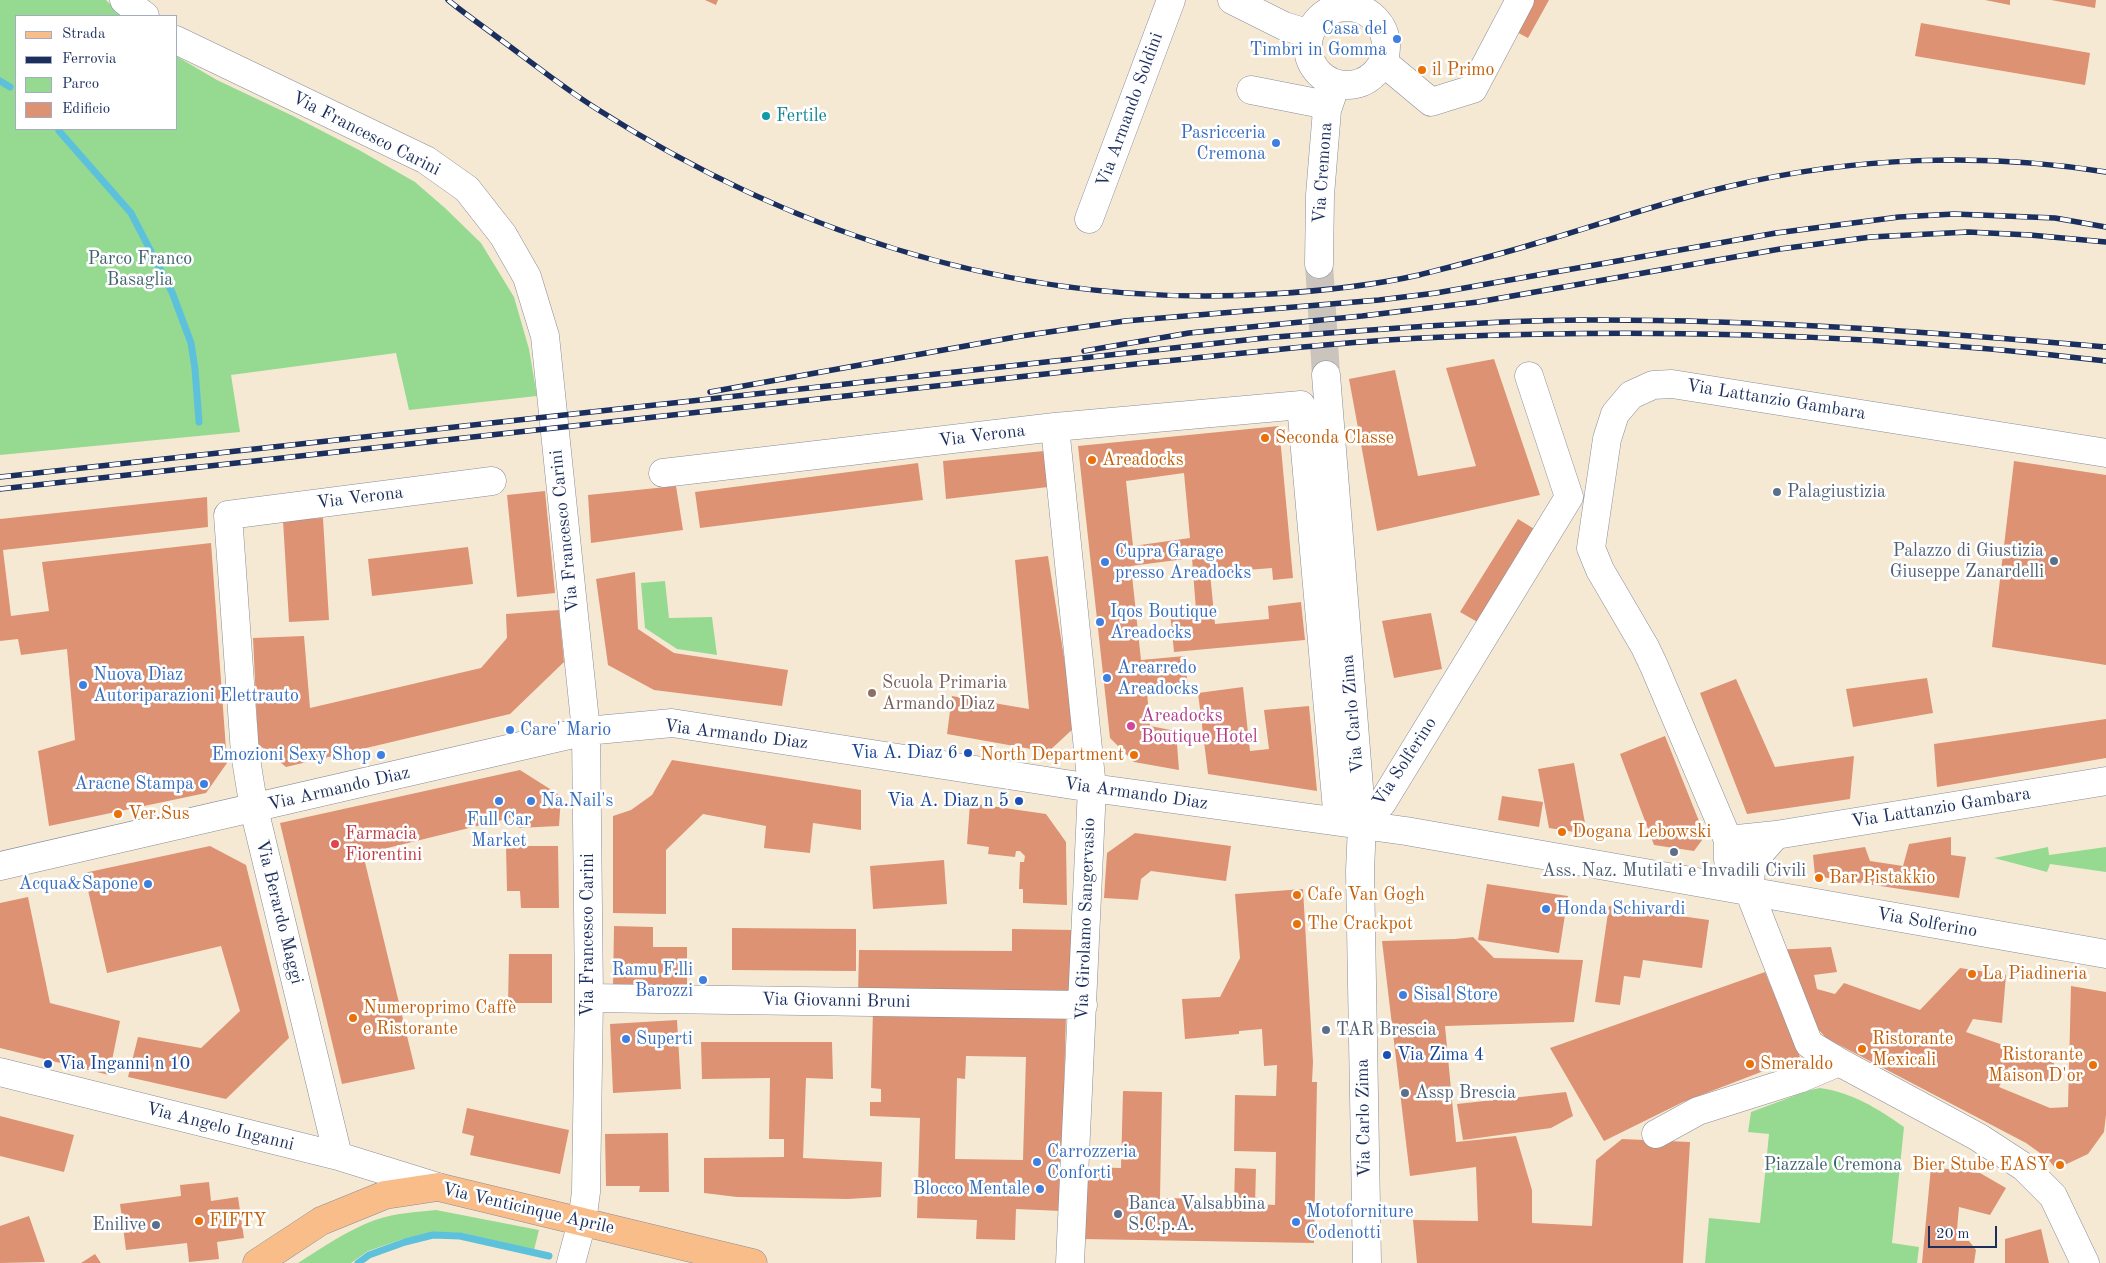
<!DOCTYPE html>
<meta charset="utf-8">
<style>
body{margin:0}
#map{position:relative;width:2106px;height:1263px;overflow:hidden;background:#f6e9d4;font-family:"Old Standard TT",serif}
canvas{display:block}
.legend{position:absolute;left:15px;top:15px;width:162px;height:115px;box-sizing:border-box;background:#fff;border:1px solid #a4acbf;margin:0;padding:6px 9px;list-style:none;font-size:15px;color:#1b2f5e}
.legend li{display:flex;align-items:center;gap:10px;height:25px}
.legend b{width:25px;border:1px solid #a4acbf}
.scale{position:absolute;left:1928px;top:1226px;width:69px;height:22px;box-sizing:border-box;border:2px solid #1b2f5e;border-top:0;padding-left:6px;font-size:15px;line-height:18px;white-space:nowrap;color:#1b2f5e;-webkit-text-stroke:4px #fff;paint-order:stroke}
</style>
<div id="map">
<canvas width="2106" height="1263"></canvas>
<ul class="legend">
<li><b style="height:6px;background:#f8bd89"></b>Strada</li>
<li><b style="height:6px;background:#1b2f5e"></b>Ferrovia</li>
<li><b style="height:14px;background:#96da92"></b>Parco</li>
<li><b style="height:14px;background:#dd9273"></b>Edificio</li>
</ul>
<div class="scale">20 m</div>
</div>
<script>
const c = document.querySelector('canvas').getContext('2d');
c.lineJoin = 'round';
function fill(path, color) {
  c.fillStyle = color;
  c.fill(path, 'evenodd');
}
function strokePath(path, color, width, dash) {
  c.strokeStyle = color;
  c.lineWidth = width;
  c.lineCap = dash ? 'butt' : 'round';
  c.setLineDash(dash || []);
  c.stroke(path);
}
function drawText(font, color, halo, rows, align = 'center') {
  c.font = font + ' "Old Standard TT",serif';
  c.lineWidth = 5;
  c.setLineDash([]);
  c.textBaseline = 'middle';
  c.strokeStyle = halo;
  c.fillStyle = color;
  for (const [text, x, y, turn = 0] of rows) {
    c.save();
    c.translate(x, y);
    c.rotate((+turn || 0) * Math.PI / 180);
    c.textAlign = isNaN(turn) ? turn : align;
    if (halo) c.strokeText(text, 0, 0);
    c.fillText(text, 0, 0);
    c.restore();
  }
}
fill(new Path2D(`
 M0 0H106L122 16H16V129H176V56L217 80 293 116 359 150 415 182 445 208 481 243 514 297 529 349 537 396 409 410 396 353 231 375 240 432 0 455Z
 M665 581 669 618 712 617 717 655 677 649 645 628 641 583Z
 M2048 847 2049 855 2106 847V872L2050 864 2047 872 1994 858Z
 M1820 1088C1853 1093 1877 1108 1904 1127L1892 1243 1919 1247 1917 1263H1705L1709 1218 1760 1223 1769 1134 1748 1132 1751 1112 1810 1090Z
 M436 1210 539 1230 534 1250 462 1233 433 1232 403 1239 368 1251 351 1263H298C323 1247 348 1230 375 1220 395 1213 416 1212 436 1210Z`), '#96da92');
strokePath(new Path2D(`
 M0 81 10 87
 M59 131 131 213 172 292 191 343 195 369 199 422
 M358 1263 369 1255 405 1242 433 1235 460 1236 549 1256`), '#5dc1db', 7);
fill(new Path2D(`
 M705 0H718L716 5Z
 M1525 0H1549L1528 38 1509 28Z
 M1985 0H2010V5Z
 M2051 0H2096L2095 8Z
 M1921 23 2090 53 2085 85 1915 56Z
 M1494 359 1540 495 1377 531 1349 379 1395 370 1418 476 1476 466 1446 368Z
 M1279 426 1293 578 1273 580 1272 568 1210 573 1215 624 1269 619 1268 606 1301 602 1305 640 1174 652 1170 612 1196 610 1192 558 1131 566 1141 660 1185 656 1188 689 1147 692 1150 726 1176 731 1179 770 1134 762 1110 738 1078 446ZM1184 473 1190 538 1133 546 1126 481Z
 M1044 451 1048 487 946 499 943 461Z
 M2014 461 2106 475V665L1992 647Z
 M918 463 923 500 700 528 695 492Z
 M676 486 683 530 591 543 588 495Z
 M545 491 555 593 517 597 507 495Z
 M207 497 208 527 3 550 11 616 49 611 42 562 211 543 227 763 206 793 49 826 38 751 75 740 67 649 21 655 18 639 0 641V519Z
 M323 518 329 620 289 622 283 520Z
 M1518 519 1536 530 1481 624 1460 612Z
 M468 547 473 584 372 596 368 559Z
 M1048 556 1075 727 1048 752 947 734 952 696 1029 709 1015 560Z
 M635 572 638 629 674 653 788 670 782 706 654 690 608 665 596 579Z
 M559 610 564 662 510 714 286 767 258 744 253 638 304 636 310 708 481 668 507 638 506 614Z
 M1431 613 1442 669 1394 678 1382 621Z
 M1927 678 1933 713 1853 727 1846 689Z
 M1736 679 1775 767 1854 756 1850 799 1747 814 1700 693Z
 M1243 687 1250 751 1269 749 1264 710 1309 706 1317 791 1208 774 1198 693Z
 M2106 719V758L1937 787 1934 744Z
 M1665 736 1705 836 1694 851 1654 845 1620 754Z
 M672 760 861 790V830L813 823 810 853 764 848 766 826 703 814 666 850V914L613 913V816L631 810 652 795Z
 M1574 763 1587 834 1549 828 1538 769Z
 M520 770 561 796 559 826 518 828 514 817 363 854 415 1069 342 1084 280 823Z
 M1502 796 1543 802 1539 827 1498 820Z
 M970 803 1046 814 1066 842 1067 905 1023 903V889H1019L1020 862H1024L1025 856 1020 851H1016L1015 857 988 854 989 847 967 844Z
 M1135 833 1231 846 1226 881 1151 871 1141 879 1138 900 1104 898 1107 853Z
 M1951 837V855L1966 857 1959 898 1815 876 1813 855 1865 847 1870 861 1903 866 1909 844Z
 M210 846 246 865 289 1038 226 1099 128 1077 138 1037 201 1048 240 1011 221 946 107 973 84 873Z
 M506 846H558L559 908H521L520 891H507Z
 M944 860 947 904 873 909 870 866Z
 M1487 884 1568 896 1559 953 1478 940Z
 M1303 889 1313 1062 1312 1082H1317L1314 1243 1082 1239 1084 1167 1121 1168 1123 1091 1162 1092 1160 1198 1217 1199V1204H1234L1235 1168 1256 1169 1255 1204 1275 1205 1276 1152 1234 1151 1235 1095 1276 1096 1277 1065 1264 1066 1262 1029 1239 1031V1034L1185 1039 1182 999 1220 997 1240 958 1235 894Z
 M28 897 50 1003 120 1021 109 1075 0 1048V903Z
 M1609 906 1709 920 1702 968 1643 960 1640 978 1624 976 1620 1005 1595 1002Z
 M614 926 653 927V947H687V987H613Z
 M732 928 856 929V971L732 970Z
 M1012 929 1074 930 1073 997 858 994 859 950 1012 951Z
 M1473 937 1494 958 1583 960 1574 1022 1445 1026 1456 1142 1516 1136 1532 1190V1223L1592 1226 1596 1160 1622 1139 1690 1142 1683 1263H1417L1413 1220 1478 1221 1476 1167 1410 1176 1382 941 1455 939Z
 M1831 947 1837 972 1814 975 1817 989 1835 994 1844 983 1920 1010 1960 968 2006 975 2002 1023 1973 1019 1966 1032 2054 1063 2055 1084 2009 1067 1999 1087 2050 1108 2068 1107 2071 986 2106 992V1115L2104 1132 2088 1154 2056 1169 2047 1158 2026 1143 1826 1038 1800 1009 1775 950Z
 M509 954H552V1003H508Z
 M1765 972 1800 1057 1683 1102 1604 1141 1550 1048Z
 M873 1010 1066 1014 1061 1211 1016 1209 1015 1240 976 1239 977 1220 917 1218 920 1118 870 1116V1102H881V1089L871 1088ZM966 1056 1026 1057 1023 1160 955 1159 957 1078 965 1079Z
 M677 1020 681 1089 613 1093 610 1024Z
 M701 1042H832L833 1079 806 1078 803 1158 882 1162 881 1197 848 1199 737 1197 704 1193V1158L784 1157V1139H769L770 1078 702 1079Z
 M1566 1092 1573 1116 1551 1128 1463 1140 1457 1104Z
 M467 1108 569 1130 560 1174 470 1155 474 1136 462 1133Z
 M0 1116 74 1135 64 1172 0 1156Z
 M668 1133 669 1192H639L640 1186H606L605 1134Z
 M1931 1167 1980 1173 2006 1188 1990 1215 1959 1207 1956 1241H1969L1976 1250 1974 1263H1922Z
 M209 1182 211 1201 238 1197 244 1238 217 1242 219 1259 189 1262 187 1243 126 1250 120 1204 181 1196 180 1185Z
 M29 1216 45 1262 0 1263V1226Z
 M2041 1229 2049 1263H2005V1239Z
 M95 1254 101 1263H81Z`), '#dd9273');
strokePath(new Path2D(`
 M1319 264 1326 375`), '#cac4bc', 28, [28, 14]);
const minor = new Path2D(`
 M124 0 145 16
 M1232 0 1284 26 1310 34
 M1308 46a39 39 0 1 1 78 0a39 39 0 1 1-78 0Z
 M176 40 426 160 467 189 503 235 527 277 545 336 586 731 589 998 586 1192 582 1222 571 1263
 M1383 62 1431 102 1473 89 1520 0
 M1251 90 1317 103 1327 110
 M1089 219 1171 0
 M1319 264 1320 195 1327 110 1336 84
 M1326 375 1362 825 1360 871 1367 1263
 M1055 427 1092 788 1070 1263
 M663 473 1055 427 1301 405 1338 821
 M1362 825 1382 803 1569 497 1529 376
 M1728 840 1776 835 2106 781
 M0 866 586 731 672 723 1092 788 1406 831 2106 954
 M1749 891 1752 862 1776 835
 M589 998 1083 1005
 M0 1072 338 1156 438 1187
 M1656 1134 1698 1111 1799 1079 1839 1062
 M338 1156 254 809 245 753 228 515 492 481
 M2085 1263 2053 1196 2024 1167 1978 1137 1839 1062 1809 1044 1749 891 1728 860V840L1654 666 1645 647 1600 570 1591 548 1607 439 1615 414 1631 395 1653 385 1672 384 2106 453`);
const major = new Path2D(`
 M257 1263 321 1221 385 1195 438 1187 753 1263`);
strokePath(minor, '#888c99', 29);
strokePath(major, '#888c99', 29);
strokePath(minor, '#fff', 28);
strokePath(major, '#f8bd89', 28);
const rail = new Path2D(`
 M448 0C464 13 481 25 497 37 530 61 562 87 597 109 801 239 1027 309 1271 294 1321 291 1370 286 1419 275 1458 265 1498 255 1537 243 1602 224 1665 201 1731 186 1852 157 1983 152 2106 172
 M1084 351 1189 333 1362 316 1478 302 1780 249 1871 237 1968 232 2030 235 2106 242
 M710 392 1021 336 1125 321 1379 300 1436 293 1776 233 1899 217 1954 214 2005 216 2055 218 2106 227
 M0 477 1264 338C1370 330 1476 321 1582 320 1757 319 1932 332 2106 347
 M0 489 1145 363C1245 353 1344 341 1444 337 1664 328 1887 335 2106 361`);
strokePath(rail, '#1b2f5e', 5.5);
strokePath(rail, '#fff', 4, [11]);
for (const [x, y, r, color] of [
 [1397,39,5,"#3f7fe0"],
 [1422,70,5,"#e8710a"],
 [766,116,5,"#0f9aa8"],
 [1276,143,5,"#3f7fe0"],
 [1265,438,5,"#e8710a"],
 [1092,460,5,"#e8710a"],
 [1777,492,5,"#5c6f8a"],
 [2054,561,5,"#5c6f8a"],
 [1105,562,5,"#3f7fe0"],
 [1100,622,5,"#3f7fe0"],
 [1107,678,5,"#3f7fe0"],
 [83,685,5,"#3f7fe0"],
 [872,693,5,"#8d6e63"],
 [1131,726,5,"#d1479c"],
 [510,730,5,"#3f7fe0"],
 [968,753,5,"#1a4fb4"],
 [381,755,5,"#3f7fe0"],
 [1134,755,5,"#e8710a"],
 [204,784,5,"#3f7fe0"],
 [499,801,5,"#3f7fe0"],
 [531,801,5,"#3f7fe0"],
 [1019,801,5,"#1a4fb4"],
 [118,814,5,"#e8710a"],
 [1562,832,5,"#e8710a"],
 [335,844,5,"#e0444e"],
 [1674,852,5,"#5c6f8a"],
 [1819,878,5,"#e8710a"],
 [148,884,5,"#3f7fe0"],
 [1297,895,5,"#e8710a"],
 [1546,909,5,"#3f7fe0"],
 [1297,924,5,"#e8710a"],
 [1972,974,5,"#e8710a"],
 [703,980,5,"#3f7fe0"],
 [1403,995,5,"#3f7fe0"],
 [353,1018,5,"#e8710a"],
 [1326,1030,5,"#5c6f8a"],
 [626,1039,5,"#3f7fe0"],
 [1862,1049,5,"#e8710a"],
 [1387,1055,5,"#1a4fb4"],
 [48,1064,5,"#1a4fb4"],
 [1750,1064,5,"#e8710a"],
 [2093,1065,5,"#e8710a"],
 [1405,1093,5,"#5c6f8a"],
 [1037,1162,5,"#3f7fe0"],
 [2060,1165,5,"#e8710a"],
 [1040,1189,5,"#3f7fe0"],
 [1118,1214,5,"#5c6f8a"],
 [199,1221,5,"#e8710a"],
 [1296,1222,5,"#3f7fe0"],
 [156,1225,5,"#5c6f8a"]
]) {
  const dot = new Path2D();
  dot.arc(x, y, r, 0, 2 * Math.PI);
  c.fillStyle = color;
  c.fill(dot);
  strokePath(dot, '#fff', 2);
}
drawText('18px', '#366cbe', '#fff', [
 ["Casa del",1387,29,"right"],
 ["Timbri in Gomma",1387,50,"right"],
 ["Pasricceria",1266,133,"right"],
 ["Cremona",1266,154,"right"],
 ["Cupra Garage",1115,552],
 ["presso Areadocks",1115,573],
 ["Iqos Boutique",1110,612],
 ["Areadocks",1110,633],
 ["Arearredo",1117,668],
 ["Areadocks",1117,689],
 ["Nuova Diaz",93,675],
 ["Autoriparazioni Elettrauto",93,696],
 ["Care' Mario",520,730],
 ["Emozioni Sexy Shop",371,755,"right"],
 ["Aracne Stampa",194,784,"right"],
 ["Na.Nail's",541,801],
 ["Full Car",499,820,"center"],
 ["Market",499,841,"center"],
 ["Acqua&Sapone",138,884,"right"],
 ["Honda Schivardi",1556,909],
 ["Ramu F.lli",693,970,"right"],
 ["Barozzi",693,991,"right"],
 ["Sisal Store",1413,995],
 ["Superti",636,1039],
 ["Carrozzeria",1047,1152],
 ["Conforti",1047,1173],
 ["Blocco Mentale",1030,1189,"right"],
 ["Motoforniture",1306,1212],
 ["Codenotti",1306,1233]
], 'left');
drawText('18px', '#c56008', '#fff', [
 ["il Primo",1432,70],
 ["Seconda Classe",1275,438],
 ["Areadocks",1102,460],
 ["North Department",1124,755,"right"],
 ["Ver.Sus",128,814],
 ["Dogana Lebowski",1572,832],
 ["Bar Pistakkio",1829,878],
 ["Cafe Van Gogh",1307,895],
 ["The Crackpot",1307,924],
 ["La Piadineria",1982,974],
 ["Numeroprimo Caffè",363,1008],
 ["e Ristorante",363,1029],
 ["Ristorante",1872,1039],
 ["Mexicali",1872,1060],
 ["Ristorante",2083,1055,"right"],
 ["Maison D'or",2083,1076,"right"],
 ["Smeraldo",1760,1064],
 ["Bier Stube EASY",2050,1165,"right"],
 ["FIFTY",209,1221]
], 'left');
drawText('18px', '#1b2f5e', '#fff', [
 ["Via Armando Soldini",1130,110,-70],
 ["Via Francesco Carini",366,134,27],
 ["Via Cremona",1323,173,-86],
 ["Via Lattanzio Gambara",1776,400,9],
 ["Via Verona",982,436,-7],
 ["Via Verona",360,498,-7],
 ["Via Francesco Carini",565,531,-96],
 ["Via Carlo Zima",1353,714,-95],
 ["Via Armando Diaz",736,735,7],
 ["Via Solferino",1405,762,-57],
 ["Via Armando Diaz",339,789,-13],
 ["Via Armando Diaz",1136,794,8],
 ["Via Lattanzio Gambara",1941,808,-9],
 ["Via Berardo Maggi",279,912,76],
 ["Via Girolamo Sangervasio",1086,919,-88],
 ["Via Solferino",1927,923,10],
 ["Via Francesco Carini",588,935,-90],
 ["Via Giovanni Bruni",836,1001,1],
 ["Via Carlo Zima",1364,1118,-91],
 ["Via Angelo Inganni",220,1127,14],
 ["Via Venticinque Aprile",528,1209,13]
]);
drawText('18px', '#0d838f', '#fff', [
 ["Fertile",776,116]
], 'left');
drawText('18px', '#40626e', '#fff', [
 ["Parco Franco",140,259],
 ["Basaglia",140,280],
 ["Piazzale Cremona",1833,1165]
]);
drawText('18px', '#4e5e75', '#fff', [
 ["Palagiustizia",1787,492],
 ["Palazzo di Giustizia",2044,551,"right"],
 ["Giuseppe Zanardelli",2044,572,"right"],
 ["Ass. Naz. Mutilati e Invadili Civili",1674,871,"center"],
 ["TAR Brescia",1336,1030],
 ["Assp Brescia",1415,1093],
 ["Banca Valsabbina",1128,1204],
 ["S.C.p.A.",1128,1225],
 ["Enilive",146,1225,"right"]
], 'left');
drawText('18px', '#785e54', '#fff', [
 ["Scuola Primaria",882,683],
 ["Armando Diaz",882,704]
], 'left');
drawText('18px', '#b23c85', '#fff', [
 ["Areadocks",1141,716],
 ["Boutique Hotel",1141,737]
], 'left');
drawText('18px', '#164399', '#fff', [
 ["Via A. Diaz 6",958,753],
 ["Via A. Diaz n 5",1009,801],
 ["Via Zima 4",1397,1055,"left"],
 ["Via Inganni n 10",58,1064,"left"]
], 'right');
drawText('18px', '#be3a42', '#fff', [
 ["Farmacia",345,834],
 ["Fiorentini",345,855]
], 'left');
</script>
